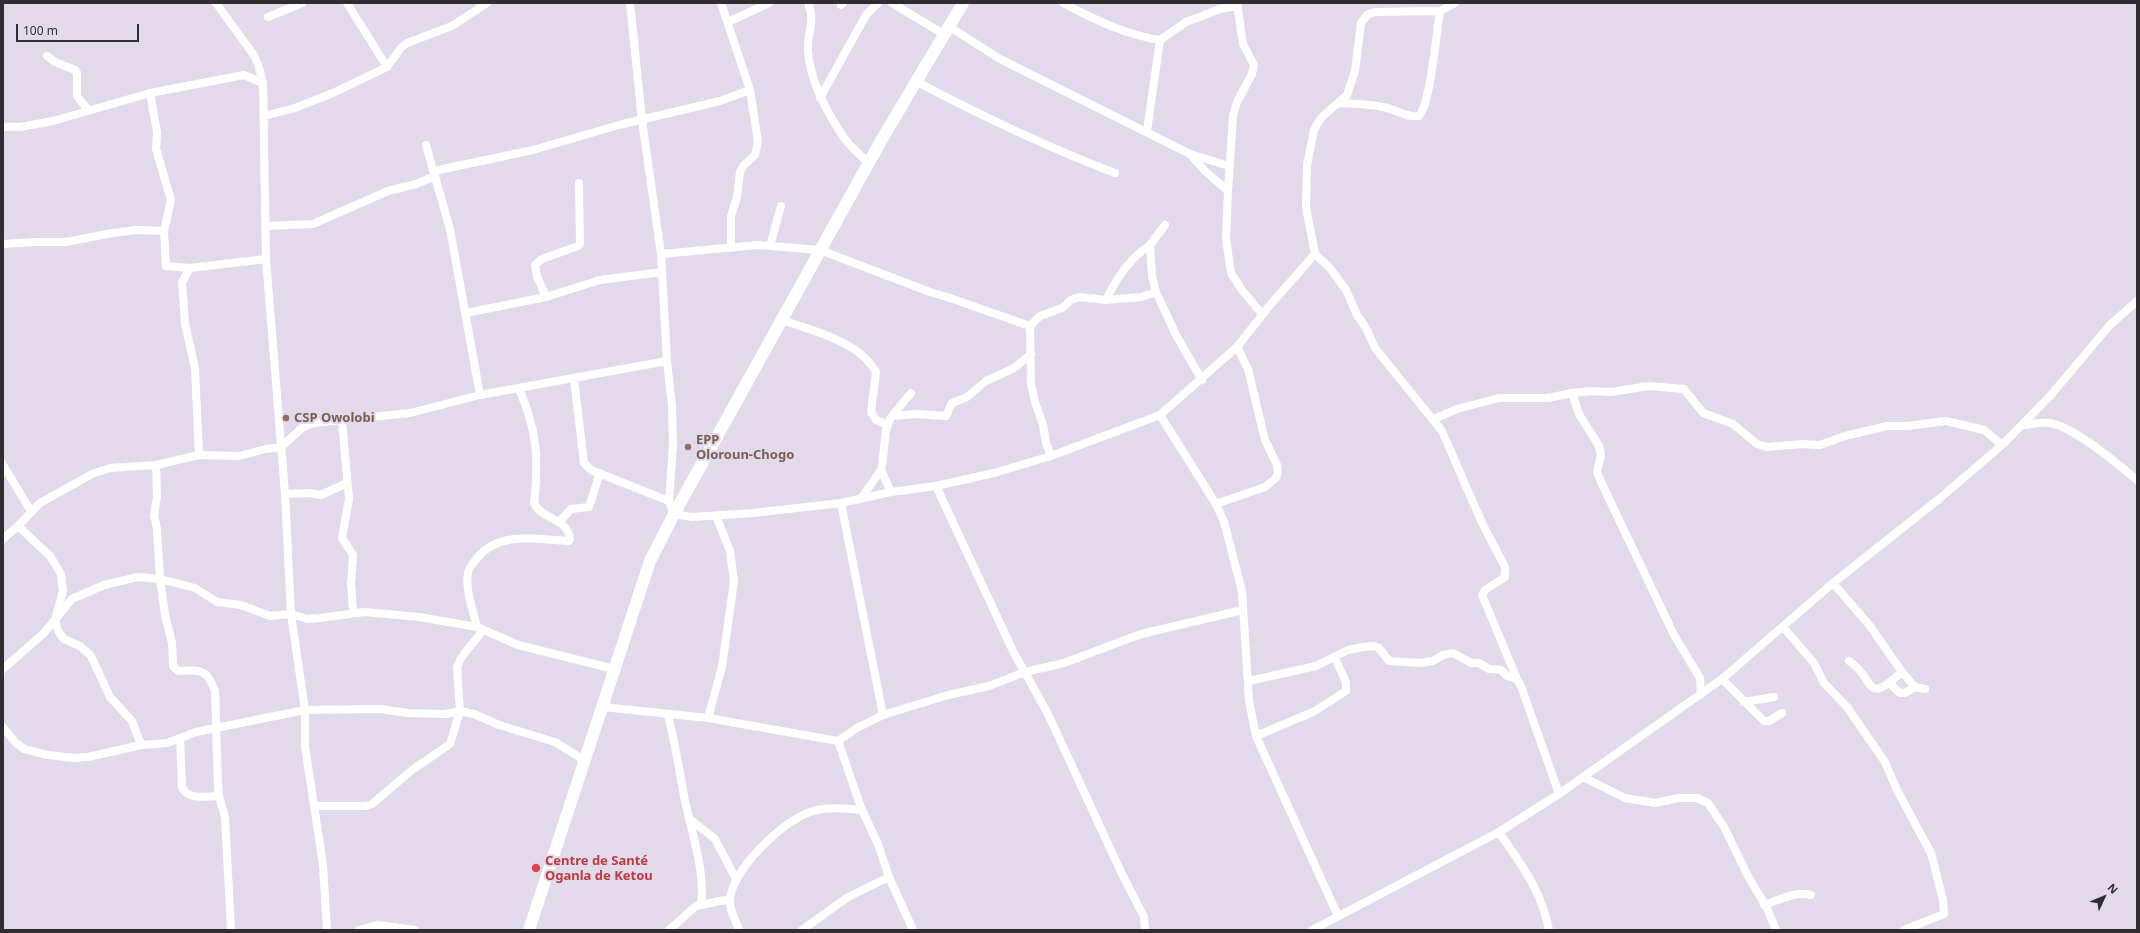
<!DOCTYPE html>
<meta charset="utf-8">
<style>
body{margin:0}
#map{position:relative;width:2140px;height:933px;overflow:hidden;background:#e2daea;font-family:"Noto Sans",sans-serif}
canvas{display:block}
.frame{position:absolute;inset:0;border:4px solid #2f2c32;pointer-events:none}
.north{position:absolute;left:2084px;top:877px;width:40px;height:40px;-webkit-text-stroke:3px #e2daea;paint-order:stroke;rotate:46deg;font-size:11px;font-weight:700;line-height:16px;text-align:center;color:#2f2c32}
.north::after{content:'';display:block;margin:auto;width:14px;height:18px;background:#2f2c32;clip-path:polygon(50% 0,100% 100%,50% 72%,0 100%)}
.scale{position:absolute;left:16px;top:24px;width:123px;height:18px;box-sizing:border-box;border:2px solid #2f2c32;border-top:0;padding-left:5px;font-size:12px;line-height:14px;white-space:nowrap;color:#2f2c32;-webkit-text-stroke:3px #e2daea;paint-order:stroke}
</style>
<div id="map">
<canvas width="2140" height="933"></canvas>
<div class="frame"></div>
<div class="north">N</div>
<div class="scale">100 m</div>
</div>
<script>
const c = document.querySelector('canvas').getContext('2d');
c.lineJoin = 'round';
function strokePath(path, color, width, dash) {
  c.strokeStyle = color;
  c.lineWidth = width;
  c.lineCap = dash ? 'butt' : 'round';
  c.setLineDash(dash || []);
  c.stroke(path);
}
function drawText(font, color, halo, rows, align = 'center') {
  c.font = font + ' "Noto Sans",sans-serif';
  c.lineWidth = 4;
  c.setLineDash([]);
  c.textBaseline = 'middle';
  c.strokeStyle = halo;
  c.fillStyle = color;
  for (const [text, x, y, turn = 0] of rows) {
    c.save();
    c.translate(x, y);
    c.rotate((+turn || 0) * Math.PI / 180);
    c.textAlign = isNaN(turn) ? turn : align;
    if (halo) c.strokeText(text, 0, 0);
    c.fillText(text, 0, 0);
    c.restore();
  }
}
strokePath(new Path2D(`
 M216 3 253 54 258 64 263 83 266 259 285 494 291 614 305 710V746L323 865 327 930
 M347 3 387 67
 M630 3 642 120 661 254 667 361 672 406 673 445 669 501 674 514 692 517 753 513 841 503 891 492 936 486 994 473 1051 456 1160 415 1237 347 1270 305 1315 254 1306 207 1307 165 1314 130 1321 118 1347 95 1355 71 1361 23 1367 15 1375 12 1440 11 1455 3
 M721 3 750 90 758 142 755 155 743 166 740 172 737 197 731 216V248
 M808 3C816 23 807 30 808 51 810 81 826 111 843 136 849 146 860 154 868 163
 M892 3 945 35
 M1063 3C1093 19 1126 35 1160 40L1186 22 1220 9 1237 6
 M841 5 843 3
 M268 17 302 3
 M728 22 769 3
 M950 27 1000 59 1190 154 1205 171 1228 191 1226 239 1231 273 1242 290 1262 314
 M47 56 55 62 75 70 77 73V96L88 110
 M917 82C982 116 1046 147 1115 173
 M150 93 157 132 156 149 171 200 164 231 166 266 190 268 182 282 185 324 195 368 199 455
 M820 98 866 15 878 3
 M1339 103C1354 104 1369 104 1383 107 1395 109 1407 118 1419 116 1431 101 1436 34 1440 11
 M264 116 295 108 333 93 387 67 401 48 407 43 452 26 487 3
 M3 127H20L53 121 150 93 244 75 263 83
 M1147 131 1160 40
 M426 145 450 229 480 395
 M1190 154 1229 166
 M434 171 533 150 619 125 720 101 750 90
 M1228 191 1233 116 1237 102 1252 74 1254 65 1243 44 1237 3
 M1165 225 1150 245 1152 276 1156 292 1176 335 1202 380
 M266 226 313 224 388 191 416 184 435 176
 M3 244 37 242H66L112 233 137 230 164 231
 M770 246 781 206
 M661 254 758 245 820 250 930 292 947 297 1030 326
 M1315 254 1330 268 1346 290 1357 315 1366 328 1375 348 1442 431 1482 523 1505 567V577L1485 590 1482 595 1517 679
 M190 268 266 259
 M546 297 537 276 535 265 542 259 578 246 580 244 579 183
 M1106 300C1116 279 1130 258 1150 245
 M466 313 546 297 600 280 662 272
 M782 320C813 331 859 341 876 372L871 412 876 420 888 425
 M574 379 584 463 591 470 669 501
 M1572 393 1579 414 1599 446 1601 454 1597 472 1602 484 1674 635 1700 678 1701 694
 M1160 415 1216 504 1224 522 1242 591 1249 701 1256 736 1338 916
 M892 416 911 393
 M1434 419 1457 409 1499 398H1548L1572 393 1593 391 1611 392 1649 386 1684 389 1703 413 1733 424 1757 444 1767 447 1802 444 1820 445 1845 436 1887 426H1907L1946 421 1984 430 2002 445
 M342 421 349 499 342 538 353 555 351 583 353 612
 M2024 425C2032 424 2041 422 2049 423 2072 425 2119 465 2137 480
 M1051 456 1046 443 1043 425 1035 402 1031 384 1030 326 1040 316 1062 308 1071 300 1079 297 1106 300 1141 297 1156 292
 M3 465 31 511
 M156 465 157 496 154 515 157 529 160 579 165 615 172 643 173 666 178 671C200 670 207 668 215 691L218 786 219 796 225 817 231 930
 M936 486 1013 651 1048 714 1121 872 1144 917 1145 930
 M891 492 881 470C885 454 883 428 892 416L916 414 946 416 952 403 967 397 986 381 1014 368 1031 354
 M285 494 309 493 321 495 347 483
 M862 497 881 470
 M841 503 883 715
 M1216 504 1265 487 1276 478 1278 472 1277 465 1265 440 1248 369 1237 347
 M559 522 571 509 589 507 600 473
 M18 526 50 556 61 574 63 591 55 620 58 631 64 639 80 646 91 656 110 697 132 721 141 745
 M3 539 18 526 40 503 92 474 110 468 156 465 199 455 239 456 266 449 281 447 302 428 313 423 410 413 480 395 667 361
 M1833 583 1870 626 1902 672C1863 707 1877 679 1849 661
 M477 627C473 610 465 590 468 573 469 567 474 562 477 558 500 530 538 540 569 541L570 539C568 518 542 520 534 503 539 460 537 429 519 389
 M1783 627 1814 663 1824 683 1847 707 1885 762 1897 790 1931 853 1943 900 1944 914 1904 930
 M3 669 44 633 72 599 104 585 138 577 160 579 195 588 217 602 241 605 270 616 291 614 308 619 319 618 365 612 419 617 477 627 518 645 614 669
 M1902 672 1915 687 1925 689
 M1722 679 1764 721H1769L1782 713
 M1249 681 1316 666 1348 650 1363 647 1374 646 1379 648 1389 661 1421 663 1433 661 1443 655 1453 653 1471 663H1479L1489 669 1501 670 1507 676 1517 679 1521 686 1559 794
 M1889 683 1900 693H1905L1915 687
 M1744 702 1774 697
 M603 707 708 718 838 741 857 728 883 715 948 695 989 686 1025 672 1064 663 1141 634 1243 610
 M668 715C675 742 679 769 684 796 690 827 706 873 701 904
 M708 718 722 667 734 581 730 551 716 516
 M3 727 15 742 24 749 48 755 74 758 88 757 141 745 167 743 196 732 305 710 380 709 408 713 445 714 460 711 474 714 499 725 555 742 584 760
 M1256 736 1313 712 1346 691V682L1335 658
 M180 739 182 787C188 801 205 796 219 796
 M838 741 862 810 878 844 889 877 913 930
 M1583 777 1625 798 1655 803 1679 798H1697L1708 803 1724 827 1748 876 1767 908 1776 930
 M314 806H366L372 804 412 770 450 744 460 711 457 667 461 658 483 630
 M690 819 715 839 736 879
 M1499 832C1521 865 1541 889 1549 930
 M1764 905C1779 900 1795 891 1811 895
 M359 930 377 925 415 930
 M669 930 696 906 730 899
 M739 930C736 921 728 907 730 898 735 867 781 823 810 812 826 806 845 809 862 810
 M802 930 848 897 889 877
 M1312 930 1499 832 1559 794 1722 679 1833 583 1939 499 2002 445 2050 396 2110 325 2137 301`), '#fff', 8);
strokePath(new Path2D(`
 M529 930 650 561 674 514 882 139 963 3`), '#fff', 12);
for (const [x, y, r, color] of [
 [286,418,4,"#8d6e63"],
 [688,447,4,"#8d6e63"],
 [536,868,5,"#e0444e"]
]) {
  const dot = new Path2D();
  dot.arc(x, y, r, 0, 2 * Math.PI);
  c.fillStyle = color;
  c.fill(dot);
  strokePath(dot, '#e2daea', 1.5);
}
drawText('bold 13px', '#785e54', '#e2daea', [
 ["CSP Owolobi",294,418],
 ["EPP",696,440],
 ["Oloroun-Chogo",696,455]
], 'left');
drawText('bold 13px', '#be3a42', '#e2daea', [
 ["Centre de Santé",545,861],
 ["Oganla de Ketou",545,876]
], 'left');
</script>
